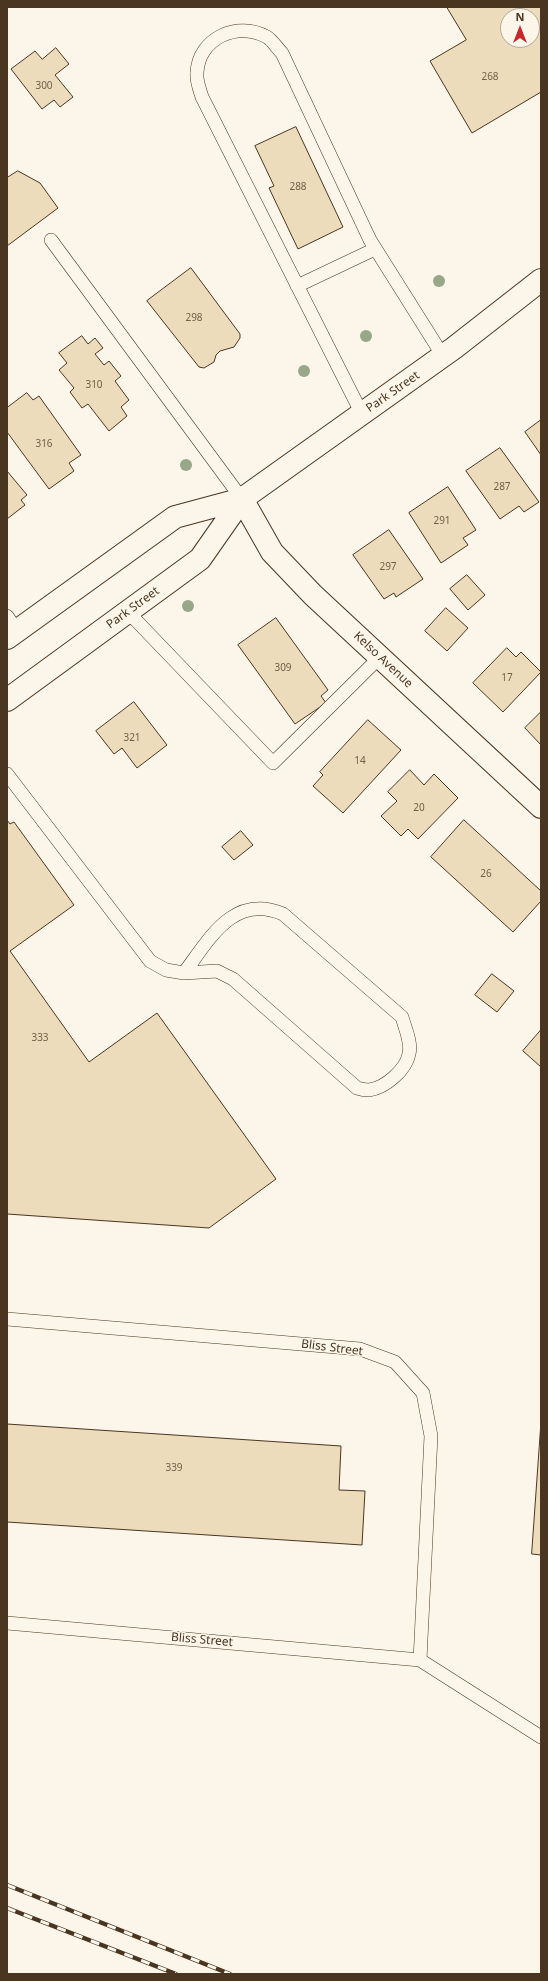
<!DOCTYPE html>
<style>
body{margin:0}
#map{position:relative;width:548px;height:1981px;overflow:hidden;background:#fbf6e9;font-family:"Noto Sans",sans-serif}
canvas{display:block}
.frame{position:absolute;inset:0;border:8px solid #4a3520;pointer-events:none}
.north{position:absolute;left:500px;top:8px;width:40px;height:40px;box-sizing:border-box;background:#fbf6e9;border:1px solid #b4a999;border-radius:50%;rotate:0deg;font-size:11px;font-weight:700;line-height:16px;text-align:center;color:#4a3520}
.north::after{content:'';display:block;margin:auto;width:14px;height:18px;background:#c62828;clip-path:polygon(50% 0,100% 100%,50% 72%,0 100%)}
</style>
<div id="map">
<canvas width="548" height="1981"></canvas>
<div class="frame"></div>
<div class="north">N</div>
</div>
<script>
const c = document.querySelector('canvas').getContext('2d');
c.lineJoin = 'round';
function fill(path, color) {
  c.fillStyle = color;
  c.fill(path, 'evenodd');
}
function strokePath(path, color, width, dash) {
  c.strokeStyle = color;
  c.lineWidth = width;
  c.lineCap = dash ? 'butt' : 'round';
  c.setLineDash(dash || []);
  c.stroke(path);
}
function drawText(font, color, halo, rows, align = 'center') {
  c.font = font + ' "Noto Sans",sans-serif';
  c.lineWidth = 3;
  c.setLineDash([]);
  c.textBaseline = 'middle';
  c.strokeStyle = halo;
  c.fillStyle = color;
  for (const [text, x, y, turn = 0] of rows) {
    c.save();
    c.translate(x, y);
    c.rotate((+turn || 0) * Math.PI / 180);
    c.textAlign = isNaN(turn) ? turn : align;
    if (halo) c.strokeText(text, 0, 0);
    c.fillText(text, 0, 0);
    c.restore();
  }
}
const building = new Path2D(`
 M447 7H541V92L472 133 430 61 466 40ZM508 16H532V40H508Z
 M56 48 69 64 55 75 73 97 60 107 54 100 42 109 11 69 35 51 42 59Z
 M296 127 343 227 298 249 269 188 274 186 255 146Z
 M18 171 40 183 58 208 7 246V178Z
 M191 268 240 334V338L234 347 220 351 216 355 214 362 204 368 199 367 147 301Z
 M82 336 88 344 95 338 103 348 95 354 104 365 109 361 121 376 115 381 129 400 121 407 127 416 109 431 88 404 82 408 70 392 74 388 59 370 67 363 59 353Z
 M27 393 33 400 39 396 81 455 69 463 74 471 49 489 7 432V408Z
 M541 420V455L525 432Z
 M500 448 539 502 524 512 519 506 500 519 466 471Z
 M7 471 27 495 21 500 25 505 7 519Z
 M448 487 476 530 463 538 468 545 441 563 409 513Z
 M389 530 423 579 396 597 394 593 384 599 353 555Z
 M467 575 485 595 468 610 450 589Z
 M446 608 468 628 447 651 425 631Z
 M276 618 328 690 321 696 326 703 295 724 238 645Z
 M507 648 516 657 521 652 541 672 503 712 473 683Z
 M134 702 167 745 137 768 122 748 114 754 96 731Z
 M541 712V745L525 728Z
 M368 720 401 750 343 813 313 786 323 775 320 772Z
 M410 770 424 785 434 774 458 798 418 839 408 829 401 836 381 816 397 801 388 792Z
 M7 820 10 824 14 822 74 905 10 951 89 1062 157 1013 276 1179 209 1228 7 1214Z
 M464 820 541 891V901L513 932 431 857Z
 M241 831 253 845 234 860 222 847Z
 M492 974 514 991 497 1012 475 995Z
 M541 1030V1067L523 1051Z
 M541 1422V1555L532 1554Z
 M7 1424 341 1446 339 1490 365 1491 362 1545 7 1522Z`);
fill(building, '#ecdcbc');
strokePath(building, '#4a3520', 1);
const lane = new Path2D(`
 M51 240 242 499
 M297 286 375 249
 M362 414 202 97C200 90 196 81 197 73 198 39 237 20 267 37 272 40 277 48 282 53L370 240 443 356
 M128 612 273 763 380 657
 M7 616 17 631
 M7 774 150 961 166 970 184 973 217 971 233 979 357 1088C360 1089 365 1090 369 1090 385 1088 406 1070 409 1054 412 1043 405 1028 402 1017L283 914C234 893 210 938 184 973
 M7 1319 360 1349 395 1362 423 1393 431 1436 420 1660
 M7 1623 420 1660 541 1737`);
const street = new Path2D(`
 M242 499 272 552 313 595 541 807`);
const primary = new Path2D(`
 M7 638 175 517 242 499
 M7 700 200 559 242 499 454 348 541 280`);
strokePath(lane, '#4a3520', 14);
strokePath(street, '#4a3520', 24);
strokePath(primary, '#4a3520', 24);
strokePath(lane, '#fbf6e9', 13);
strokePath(street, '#fbf6e9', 22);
strokePath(primary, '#fbf6e9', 22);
const rail = new Path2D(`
 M7 1885 230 1974
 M7 1908 176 1974`);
strokePath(rail, '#4a3520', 4.5);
strokePath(rail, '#fbf6e9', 3, [9]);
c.fillStyle = '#96a887';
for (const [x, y] of [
 [439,281],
 [366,336],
 [304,371],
 [186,465],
 [188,606]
]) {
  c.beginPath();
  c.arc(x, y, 6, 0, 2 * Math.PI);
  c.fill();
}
drawText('10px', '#725f47', null, [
 ["268",490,77],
 ["300",44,86],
 ["288",298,187],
 ["298",194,318],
 ["310",94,385],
 ["316",44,444],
 ["287",502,487],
 ["291",442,521],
 ["297",388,567],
 ["309",283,668],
 ["17",507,678],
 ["321",132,738],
 ["14",360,761],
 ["20",419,808],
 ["26",486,874],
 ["333",40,1038],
 ["339",174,1468]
]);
drawText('12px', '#4a3520', '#fbf6e9', [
 ["Park Street",393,392,-35],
 ["Park Street",133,608,-36],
 ["Kelso Avenue",383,660,43],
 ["Bliss Street",332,1348,7],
 ["Bliss Street",202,1640,5]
]);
</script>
